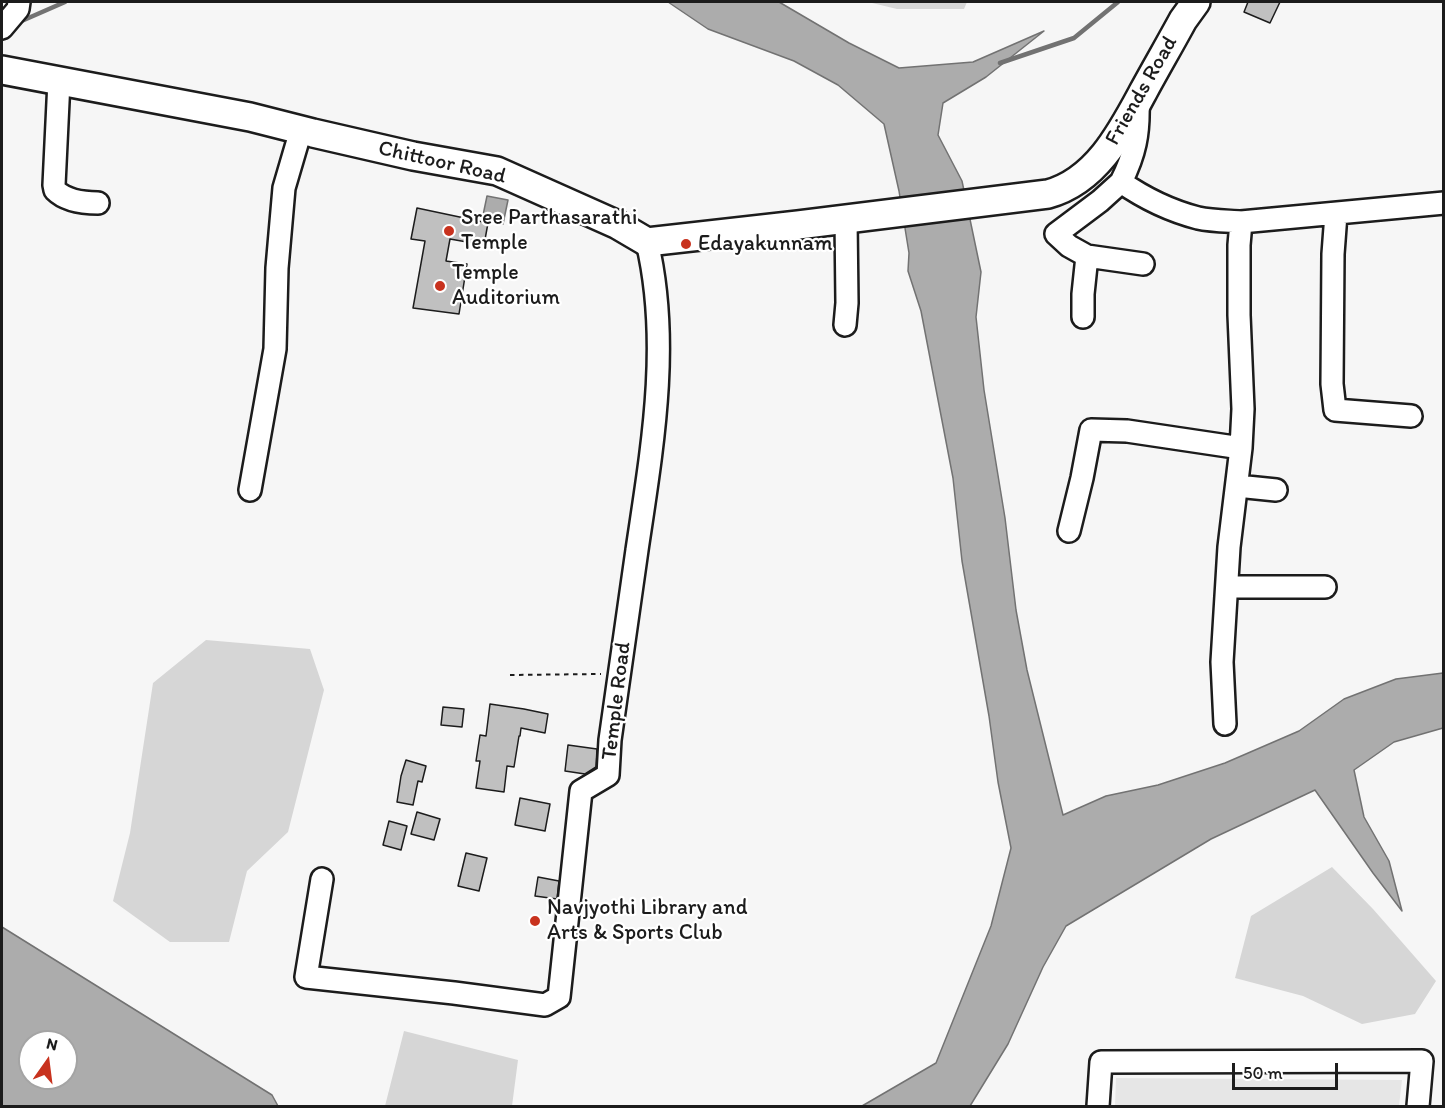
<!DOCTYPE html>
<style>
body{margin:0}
#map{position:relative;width:1445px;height:1108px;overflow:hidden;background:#f6f6f6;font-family:Itim,sans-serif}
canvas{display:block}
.frame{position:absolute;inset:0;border:3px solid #1c1c1c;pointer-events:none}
.north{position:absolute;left:18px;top:1030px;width:60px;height:60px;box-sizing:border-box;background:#fff;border:2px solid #a4a4a4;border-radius:50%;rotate:14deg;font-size:16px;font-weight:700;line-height:24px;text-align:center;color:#1c1c1c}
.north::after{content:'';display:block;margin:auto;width:21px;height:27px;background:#c8321e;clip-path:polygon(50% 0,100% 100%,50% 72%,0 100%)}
.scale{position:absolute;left:1232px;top:1063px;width:106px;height:27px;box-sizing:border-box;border:3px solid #1c1c1c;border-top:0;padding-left:8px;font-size:18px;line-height:21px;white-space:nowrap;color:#1c1c1c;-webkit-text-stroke:4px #fff;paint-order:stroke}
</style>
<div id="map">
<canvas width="1445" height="1108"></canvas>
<div class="frame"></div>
<div class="north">N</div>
<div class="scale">50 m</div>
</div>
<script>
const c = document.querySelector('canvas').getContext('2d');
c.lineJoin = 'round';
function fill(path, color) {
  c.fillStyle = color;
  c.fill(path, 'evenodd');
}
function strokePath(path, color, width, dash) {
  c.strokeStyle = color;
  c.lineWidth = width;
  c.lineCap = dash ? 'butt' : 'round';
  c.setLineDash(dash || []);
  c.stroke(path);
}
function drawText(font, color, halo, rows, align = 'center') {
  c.font = font + ' Itim,sans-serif';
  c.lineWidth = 4.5;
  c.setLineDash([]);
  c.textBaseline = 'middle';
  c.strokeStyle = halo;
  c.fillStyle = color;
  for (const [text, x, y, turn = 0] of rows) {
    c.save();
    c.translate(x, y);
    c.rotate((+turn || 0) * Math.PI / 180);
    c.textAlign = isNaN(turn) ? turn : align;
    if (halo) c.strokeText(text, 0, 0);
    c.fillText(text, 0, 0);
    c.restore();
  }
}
fill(new Path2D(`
 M1116 1078 1402 1080 1399 1106H1115Z`), '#e6e6e6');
fill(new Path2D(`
 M868 2H967L964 9H897Z
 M206 640 310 649 324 690 288 832 247 871 229 942H170L113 901 130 833 153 683Z
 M1332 867 1373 909 1436 981 1415 1014 1362 1024 1303 996 1235 978 1251 916Z
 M404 1031 518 1060 512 1106H385Z`), '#d6d6d6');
const water = new Path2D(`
 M668 2H779L849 43 899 68 973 62 1044 31 986 77 943 103 938 135 962 181 981 272 976 317 984 390 1005 518 1016 610 1027 670 1063 815 1106 796 1158 785 1225 763 1299 731 1344 699 1396 679 1443 673V728L1394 742 1354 770 1364 817 1389 861 1402 911 1373 873 1315 790 1211 839 1066 926 1043 967 1008 1044 970 1106H862L936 1063 991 926 1011 848 998 782 989 716 962 561 953 478 921 311 908 271 909 253 899 191 884 124 838 85 794 61 708 29Z
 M487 196 508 200 503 224 482 220Z
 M2 927 272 1095 278 1106H2ZM30 1042H66V1078H30Z`);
fill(water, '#acacac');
strokePath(water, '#727272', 1.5);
strokePath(new Path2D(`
 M17 23 65 2
 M1000 63 1074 38 1118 2`), '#727272', 4.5);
const building = new Path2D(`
 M1248 2H1280L1270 23 1244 12Z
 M417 208 488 223 484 245 450 239 446 261 467 264 459 314 413 308 425 241 411 239Z
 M490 704 524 709 548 714 545 733 521 728 520 736H519L514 767 507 766 504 792 476 788 480 761H476L480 735 486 736Z
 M443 707 464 709 462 727 441 725Z
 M568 745 597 749 596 767 585 774 565 771Z
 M406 760 426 766 422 782 418 781 413 805 397 802 401 776Z
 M520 798 550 804 545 831 515 825Z
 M417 812 440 819 434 840 411 834Z
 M389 821 407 826 401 850 383 845Z
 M466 853 487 858 479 891 458 886Z
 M538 877 559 881 557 899 535 896Z`);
fill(building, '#c0c0c0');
strokePath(building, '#1c1c1c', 1.5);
const minor = new Path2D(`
 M2 28 18 9 19 2
 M59 81 54 185 55 190C66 201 83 203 98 203
 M1138 103C1139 134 1135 154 1121 182 1144 198 1171 211 1198 218 1212 221 1227 221 1241 222L1444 203
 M1121 182 1100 201 1056 234 1069 246 1087 256 1143 264
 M1336 214 1333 254 1332 384 1335 410 1411 416
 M1083 317V294L1087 256
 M845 325 847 303 846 219
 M1237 486 1276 490
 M250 490 275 349 277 268 284 188 301 130
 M1069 531 1082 478 1091 430 1127 431 1241 448
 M1227 587H1325
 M1225 724 1222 662 1229 547 1241 448 1243 409 1239 315V245L1241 222
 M322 879 306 977 454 993 545 1005 559 997 581 791 608 775 610 740C619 676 628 613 637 550 652 449 671 343 647 242
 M1098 1106 1101 1062 1422 1061 1418 1106`);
const major = new Path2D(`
 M2 70 250 117 313 133 413 156 497 171 618 225 647 242 798 225 1048 194C1096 181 1121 133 1143 92 1156 68 1170 44 1183 20L1196 2`);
strokePath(minor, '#1c1c1c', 26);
strokePath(major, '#1c1c1c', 32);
strokePath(new Path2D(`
 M510 675 601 674`), '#1c1c1c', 2, [4.5, 4.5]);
strokePath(minor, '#fff', 21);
strokePath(major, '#fff', 27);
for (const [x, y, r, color] of [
 [449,231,6,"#c8321e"],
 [686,244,6,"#c8321e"],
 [440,286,6,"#c8321e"],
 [535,921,6,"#c8321e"]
]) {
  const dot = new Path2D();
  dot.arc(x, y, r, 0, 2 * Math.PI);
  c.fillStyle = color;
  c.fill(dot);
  strokePath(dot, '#fff', 2);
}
drawText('22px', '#1c1c1c', '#fff', [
 ["Friends Road",1142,91,-60],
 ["Chittoor Road",442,163,13],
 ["Temple Road",617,701,-83]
]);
drawText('22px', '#1c1c1c', '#fff', [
 ["Sree Parthasarathi",461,218],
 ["Temple",461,243],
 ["Edayakunnam",698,244],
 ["Temple",452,273],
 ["Auditorium",452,298],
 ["Navjyothi Library and",547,908],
 ["Arts & Sports Club",547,933]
], 'left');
</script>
